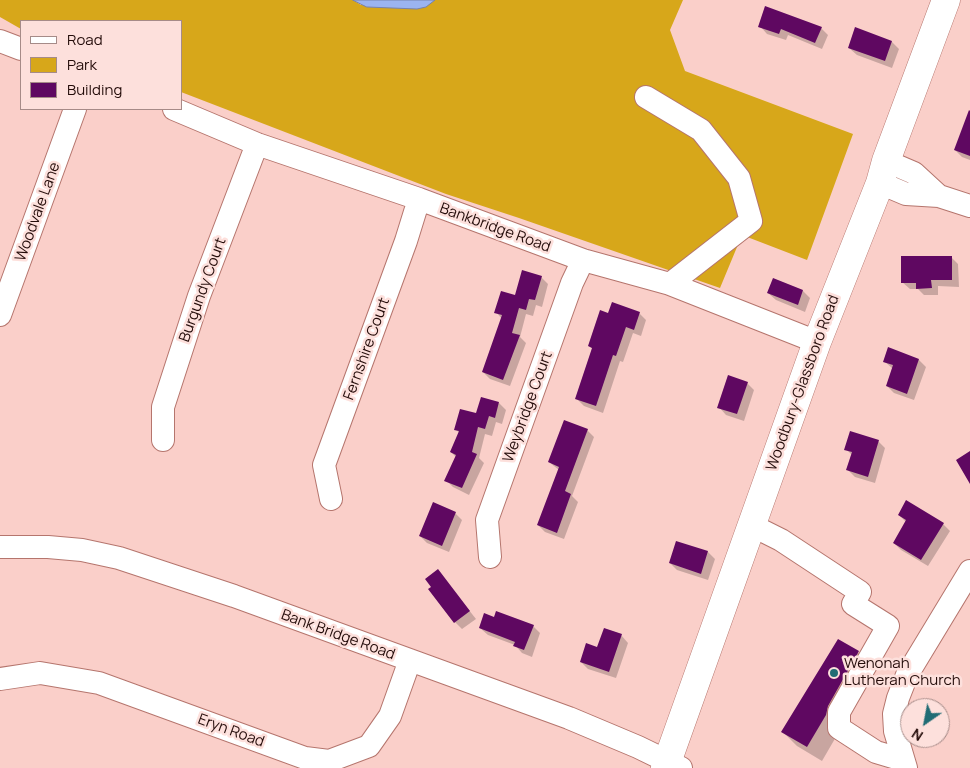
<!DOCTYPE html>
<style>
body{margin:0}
#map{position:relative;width:970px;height:768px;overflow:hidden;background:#facfc9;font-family:Manrope,sans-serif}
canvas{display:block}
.legend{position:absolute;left:20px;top:20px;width:162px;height:90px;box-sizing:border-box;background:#fde0dc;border:1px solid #a68b88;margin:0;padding:6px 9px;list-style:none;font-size:15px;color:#240c0a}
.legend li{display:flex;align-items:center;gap:10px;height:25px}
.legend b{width:25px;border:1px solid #a68b88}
.north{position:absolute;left:900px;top:698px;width:50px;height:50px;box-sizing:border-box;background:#fde0dc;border:1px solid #a68b88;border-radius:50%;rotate:213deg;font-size:14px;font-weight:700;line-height:20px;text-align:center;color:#240c0a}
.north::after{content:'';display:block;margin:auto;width:18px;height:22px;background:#216c75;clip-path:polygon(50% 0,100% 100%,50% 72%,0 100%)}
</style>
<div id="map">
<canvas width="970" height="768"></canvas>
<ul class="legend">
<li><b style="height:6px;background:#fff"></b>Road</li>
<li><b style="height:14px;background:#d7a71a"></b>Park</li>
<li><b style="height:14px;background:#5f0861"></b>Building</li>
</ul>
<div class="north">N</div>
</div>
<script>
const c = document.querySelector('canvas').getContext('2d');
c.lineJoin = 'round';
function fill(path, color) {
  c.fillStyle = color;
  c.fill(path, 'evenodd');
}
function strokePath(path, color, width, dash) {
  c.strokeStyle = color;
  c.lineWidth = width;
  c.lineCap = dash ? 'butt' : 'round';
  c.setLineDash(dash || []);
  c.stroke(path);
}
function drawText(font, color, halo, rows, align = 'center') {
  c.font = font + ' Manrope,sans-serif';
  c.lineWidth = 5;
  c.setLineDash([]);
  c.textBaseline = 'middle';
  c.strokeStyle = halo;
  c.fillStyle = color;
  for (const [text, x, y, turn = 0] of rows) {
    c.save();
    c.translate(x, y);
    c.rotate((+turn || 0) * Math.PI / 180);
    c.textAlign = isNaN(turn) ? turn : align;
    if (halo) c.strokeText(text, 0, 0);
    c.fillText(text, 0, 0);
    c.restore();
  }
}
fill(new Path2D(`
 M0 0H353L361 5 392 0H683L670 30 685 71 853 134 807 260 742 235 720 288 519 218 446 194 181 92V21H21V29L0 17Z`), '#d7a71a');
const water = new Path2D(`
 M353 0H435L426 7 417 9 367 7Z`);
fill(water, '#9bb4f0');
strokePath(water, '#7782ab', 1);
fill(new Path2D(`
 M760 26 821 28 828 35 822 49 788 35 786 40 767 34Z
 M892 42 899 49 892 68 857 55 849 48Z
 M970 127V160L962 157 955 150Z
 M951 257 958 264 959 287 938 286V295H924L918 289H910L902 282Z
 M541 277 548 284 542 307 536 305 533 316 526 314 520 337 526 343 510 386 490 379 483 372 502 319 496 312Z
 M774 280 803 291 810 298 805 312 776 300 768 293Z
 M639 313 646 320 641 336 633 333 623 362 620 361 603 413 584 406 577 399 593 349 589 346 609 315Z
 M919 360 926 367 914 400 894 393 887 386 893 369 884 361Z
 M747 383 754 390 744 421 726 415 719 407Z
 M499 403 506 410 502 424 496 422 492 436 485 434 479 458 484 463 469 495 453 487 446 480 456 457 451 452 460 433 456 430 477 415Z
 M587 430 594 437 572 496 578 502 564 539 545 532 538 525 559 470 549 462Z
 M878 441 885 448 875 483 855 477 848 470 852 455 846 449Z
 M455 513 462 520 449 552 427 543 420 536Z
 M899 515 943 524 950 531 928 566 901 550 894 543 906 522Z
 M677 542 708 552 715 559 708 580 677 570 670 563Z
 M438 571 476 619 462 629 455 622 433 587Z
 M533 626 540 633 532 657 522 653 515 645 488 635 480 628Z
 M621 635 628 643 616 678 588 669 581 662 598 649Z
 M858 652 872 666 840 730 822 761 797 746 783 732Z`), '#0003');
fill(new Path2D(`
 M765 6 822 27 815 43 781 29 779 34 758 27Z
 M855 27 892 41 885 61 848 48Z
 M969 110 970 111V156L954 150Z
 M901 256H952V280H931L932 288 916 289V283H901Z
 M522 270 542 276 535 300 529 299 526 310 519 308 512 333 520 335 503 380 482 372 502 315 494 313 501 291 515 295Z
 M773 278 803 290 798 305 767 293Z
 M612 302 640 312 634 330 626 327 616 356 613 355 596 406 575 399 592 348 588 346 600 310 608 313Z
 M888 347 919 359 907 394 886 386 893 365 883 362Z
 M728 375 748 382 737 414 717 408Z
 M481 397 499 402 495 418 489 416 485 429 478 427 472 452 477 454 462 488 444 481 456 455 450 452 459 431 454 430 460 409 476 413Z
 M564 420 588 429 565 491 571 494 557 533 537 525 559 467 548 462Z
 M850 431 879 440 868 477 846 470 852 452 844 450Z
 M970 451V484L956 460Z
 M906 500 944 523 921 560 893 543 906 520 898 515Z
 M433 502 456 512 442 546 419 536Z
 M676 541 708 551 701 574 669 563Z
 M438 569 470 611 454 623 428 589 431 587 425 579Z
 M496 611 534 625 524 650 513 646 515 642 479 628 484 613 494 617Z
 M604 628 622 634 609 672 580 662 586 643 597 647Z
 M838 639 859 651 828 706 826 715 807 747 781 732Z`), '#5f0861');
const minor = new Path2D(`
 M0 41 21 49
 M646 97 701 130 739 178 751 221 670 284
 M174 109 257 144 419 199 583 260 670 284 817 342
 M886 161 914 173 939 196
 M880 183 906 194 939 196 970 206
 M0 315 75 109
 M163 440V407L199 296 257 144
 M331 499 324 465 406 241 419 199
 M751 525 781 540 860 592 853 604 888 626 839 712V728L876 752 903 760
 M0 547H48L82 550 119 558 234 596 569 718 638 747 681 768
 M490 557 487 520 572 283 583 260
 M0 679 40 673 99 683 305 758 329 761 369 746 390 716 410 660
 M906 768 895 731 894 714 898 698 907 675 970 571`);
const major = new Path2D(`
 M665 768 817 342 880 183 886 161 946 0`);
strokePath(minor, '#b5756d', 24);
strokePath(major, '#b5756d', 29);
strokePath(minor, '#fff', 22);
strokePath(major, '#fff', 28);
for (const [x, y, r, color] of [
 [834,673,5,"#216c75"]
]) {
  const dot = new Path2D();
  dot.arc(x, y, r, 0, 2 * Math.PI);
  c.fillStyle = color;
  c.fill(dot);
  strokePath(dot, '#fde0dc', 2);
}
drawText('15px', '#240c0a', '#fde0dc', [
 ["Woodvale Lane",38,212,-70],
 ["Bankbridge Road",495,228,20],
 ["Burgundy Court",203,290,-70],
 ["Fernshire Court",367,349,-70],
 ["Woodbury-Glassboro Road",803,383,-70],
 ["Weybridge Court",528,407,-70],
 ["Bank Bridge Road",338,635,20],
 ["Eryn Road",231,731,20]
]);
drawText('15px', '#240c0a', '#fde0dc', [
 ["Wenonah",844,664],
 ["Lutheran Church",844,681]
], 'left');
</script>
